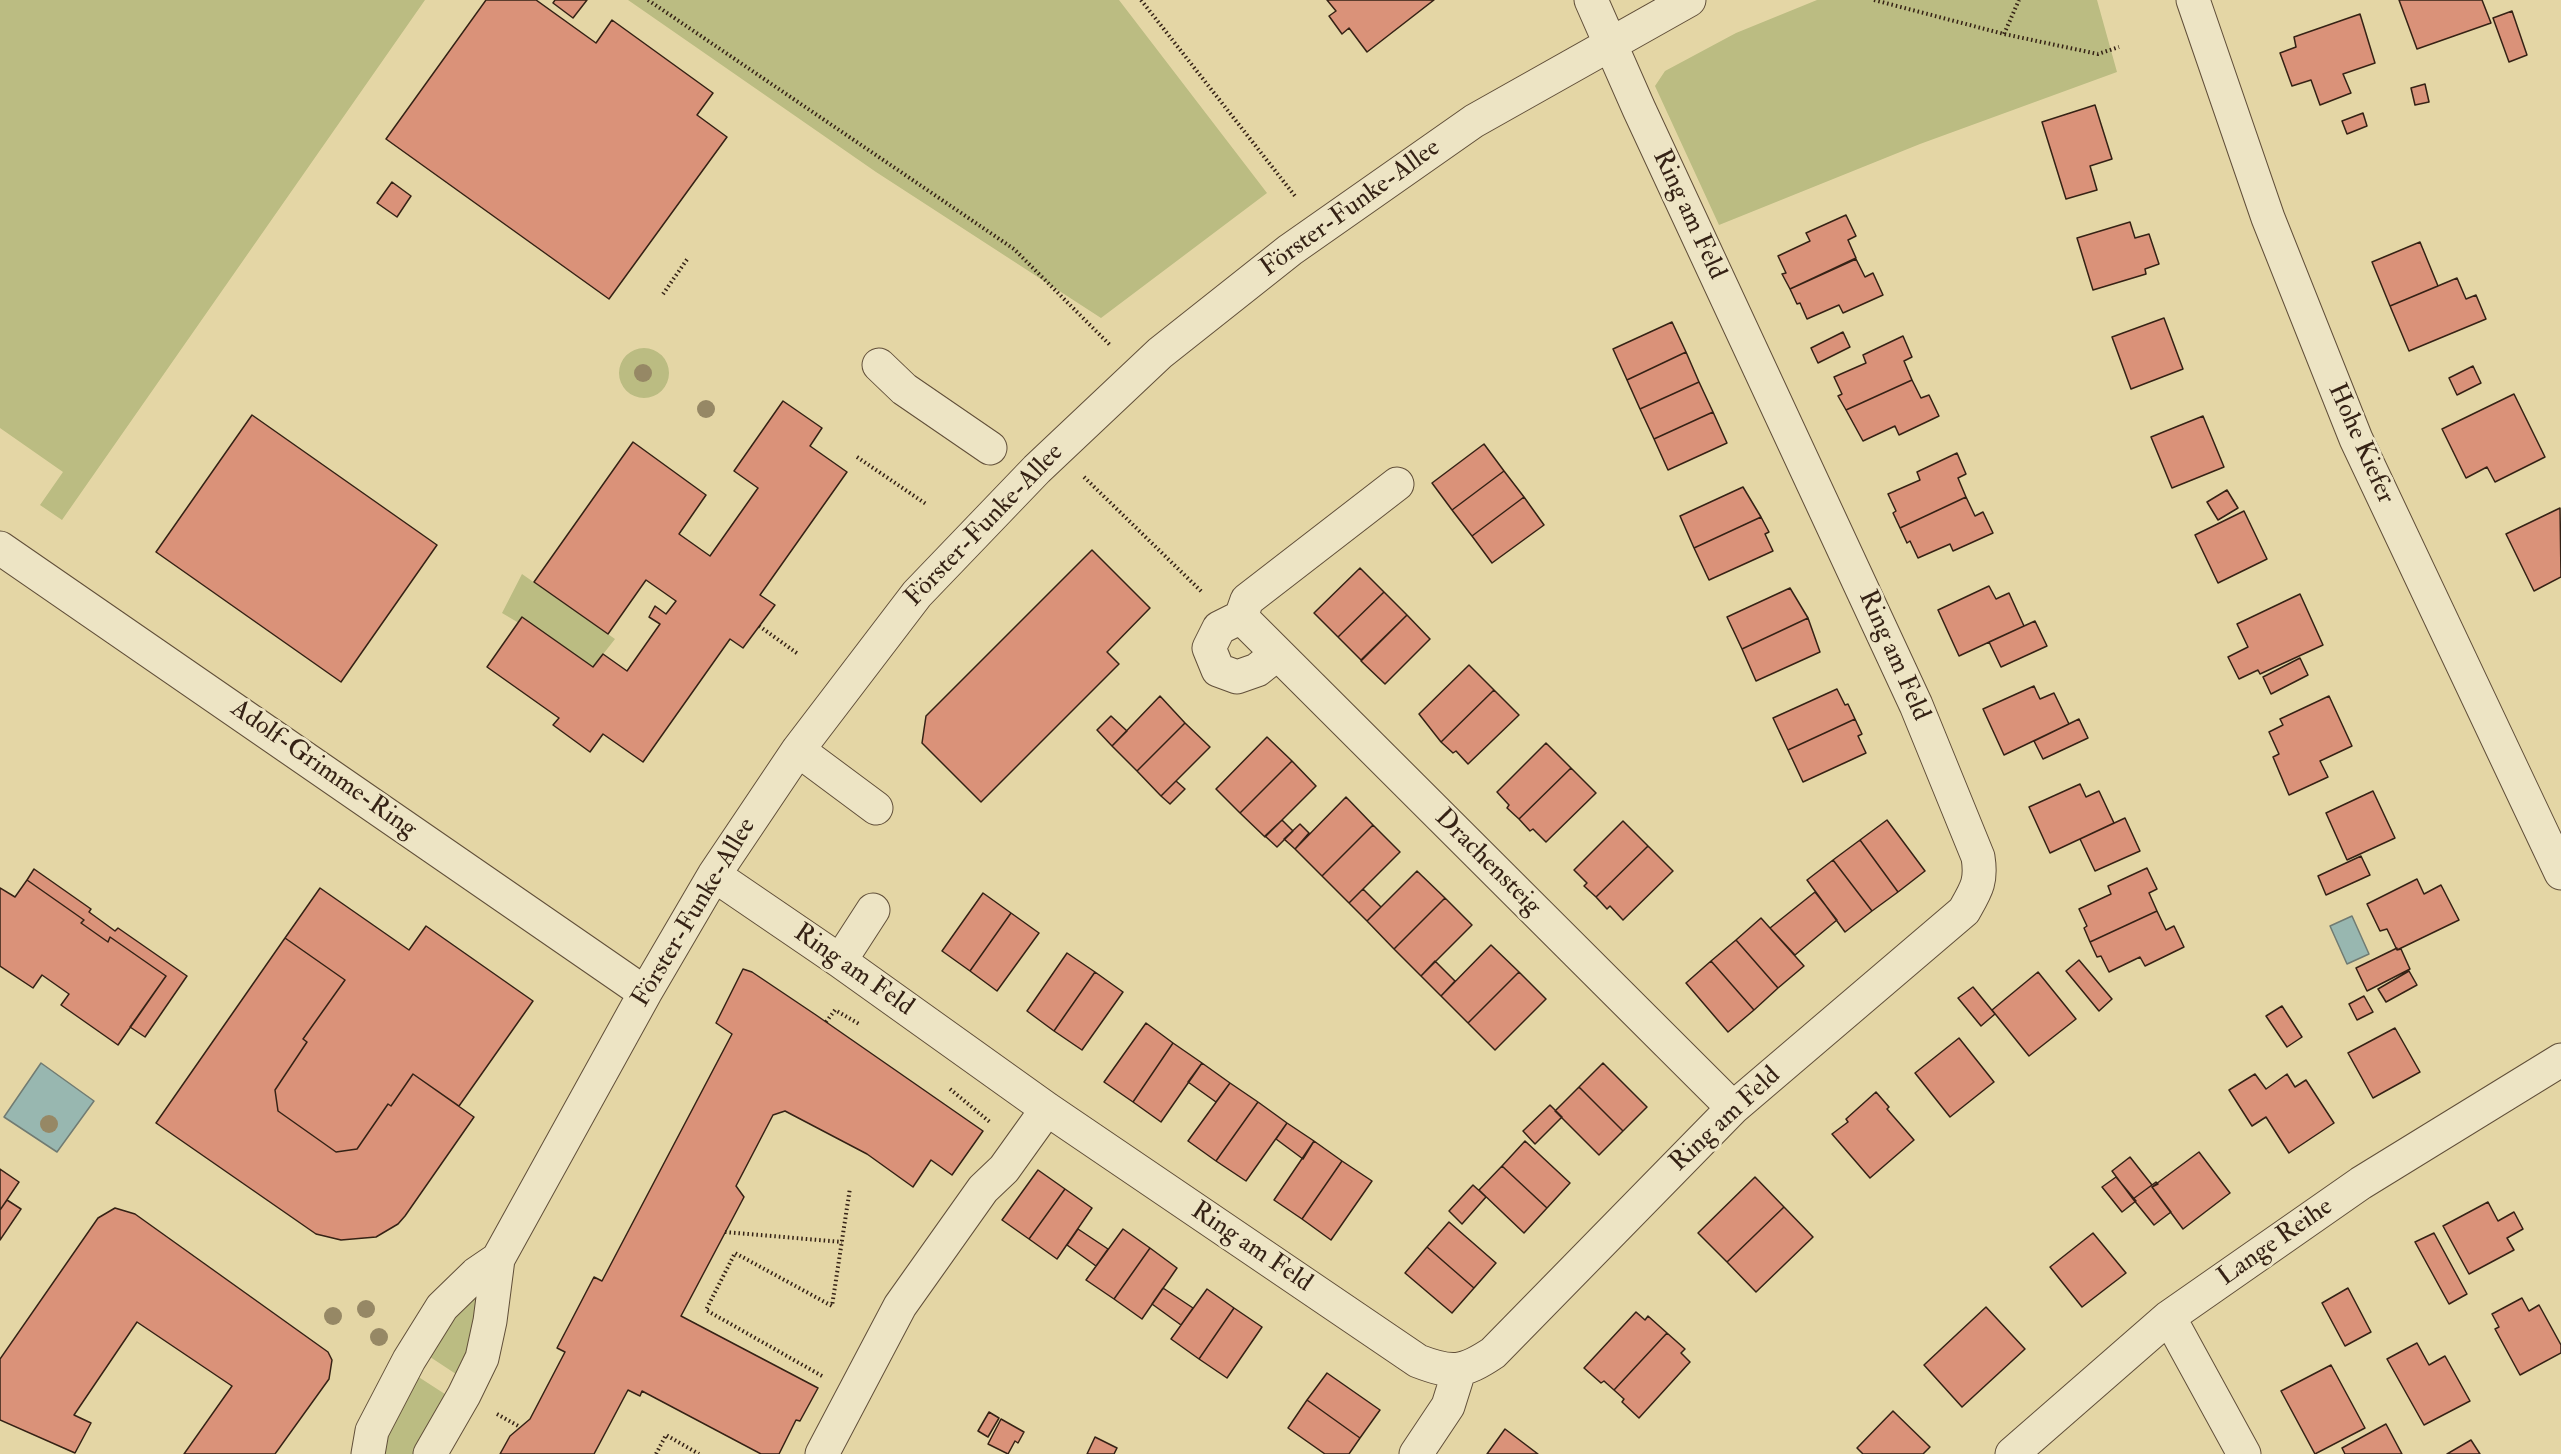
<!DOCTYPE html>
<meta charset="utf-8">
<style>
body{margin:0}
canvas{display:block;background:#e4d6a5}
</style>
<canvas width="2561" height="1454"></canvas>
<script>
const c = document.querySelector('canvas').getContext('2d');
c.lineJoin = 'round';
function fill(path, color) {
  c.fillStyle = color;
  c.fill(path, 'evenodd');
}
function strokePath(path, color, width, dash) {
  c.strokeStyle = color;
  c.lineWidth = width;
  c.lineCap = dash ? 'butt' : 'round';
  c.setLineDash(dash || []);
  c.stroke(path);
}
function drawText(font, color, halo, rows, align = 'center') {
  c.font = font + ' "IM FELL Double Pica",serif';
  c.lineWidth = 6;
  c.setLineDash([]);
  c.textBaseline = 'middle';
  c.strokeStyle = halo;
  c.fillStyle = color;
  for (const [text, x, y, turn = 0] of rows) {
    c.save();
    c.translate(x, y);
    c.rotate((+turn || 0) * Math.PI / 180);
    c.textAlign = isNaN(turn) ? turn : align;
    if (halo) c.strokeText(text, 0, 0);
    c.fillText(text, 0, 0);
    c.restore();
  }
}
fill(new Path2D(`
 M0 0H425L62 520 40 505 63 472 0 428Z
 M628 0H1119L1267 193 1101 318 876 172Z
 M1817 0H2097L2117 72 1920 144 1719 225 1655 86 1665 71 1736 33Z
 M619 373a25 25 0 1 1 50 0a25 25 0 1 1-50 0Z
 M522 574 615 639 593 667 502 613Z
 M474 1295 479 1297 462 1378 424 1353 436 1332Z
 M414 1374 451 1398 420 1454H382V1438Z`), '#bbbc82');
const water = new Path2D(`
 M2352 916 2369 954 2347 964 2330 926Z
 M41 1063 94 1101 57 1152 4 1117Z`);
fill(water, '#98b7b0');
strokePath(water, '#707b72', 1.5);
const building = new Path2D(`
 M486 0H536L596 43 612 20 713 93 697 115 727 137 609 299 386 139Z
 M555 0H587L573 18 553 3Z
 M1327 0H1434L1367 52 1349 28 1342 34 1329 16 1336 11Z
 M2399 0H2482L2491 23 2417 49Z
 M2512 11 2527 55 2509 62 2493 18Z
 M2360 14 2375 63 2343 74 2351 93 2320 105 2311 80 2292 86 2280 53 2296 47 2294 37Z
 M2425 84 2429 102 2415 105 2411 88Z
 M2095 105 2112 159 2090 166 2097 190 2066 199 2042 122Z
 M2363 113 2367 126 2347 134 2342 121Z
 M392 182 411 196 397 217 377 203Z
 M1846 215 1856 236 1848 240 1856 258 1790 289 1782 274 1786 273 1778 256 1810 241 1806 233Z
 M2130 222 2135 238 2149 234 2159 264 2145 269 2146 274 2093 290 2077 238Z
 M2420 242 2438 286 2390 306 2372 262Z
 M1856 259 1865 277 1873 273 1883 295 1843 313 1839 305 1807 319 1800 303 1797 304 1790 289Z
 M2457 278 2466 299 2476 295 2486 319 2409 351 2390 306Z
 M2164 318 2183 369 2131 389 2112 337Z
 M1672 322 1686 352 1627 380 1613 349Z
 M1843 332 1850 347 1818 363 1811 348Z
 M1903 336 1912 357 1904 361 1912 380 1846 410 1838 396 1842 394 1834 377 1866 363 1863 355Z
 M1686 352 1699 382 1640 409 1627 380Z
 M2473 366 2481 383 2457 395 2449 378Z
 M1912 380 1921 398 1929 395 1939 416 1899 435 1895 426 1863 441 1846 410Z
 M1699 382 1713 412 1654 439 1640 409Z
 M2514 394 2545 457 2495 482 2487 467 2466 478 2442 429Z
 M783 401 822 428 810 446 847 472 760 595 775 605 743 648 730 639 643 762 603 734 590 752 553 725 559 718 487 667 522 617 593 667 603 654 627 671 660 624 649 617 655 606 666 614 676 601 646 580 608 634 534 582 633 442 706 495 679 534 710 556 758 488 734 471Z
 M1713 412 1727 443 1668 470 1654 439Z
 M252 415 437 545 341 682 156 552Z
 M2203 416 2224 467 2172 488 2151 437Z
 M1484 444 1504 471 1452 510 1432 483Z
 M1957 453 1966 474 1958 478 1966 497 1900 528 1893 513 1896 511 1888 494 1920 480 1917 472Z
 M1504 471 1524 497 1472 536 1452 510Z
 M1743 487 1761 517 1694 548 1680 516Z
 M2227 490 2238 508 2218 520 2207 502Z
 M1524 497 1544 525 1492 563 1472 536Z
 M1966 497 1975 516 1983 512 1993 533 1953 551 1950 544 1918 558 1910 541 1907 543 1900 528Z
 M2560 508 2561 577 2534 591 2506 534Z
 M2244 511 2267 559 2218 583 2195 535Z
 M1761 517 1769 532 1765 534 1773 551 1709 580 1694 548Z
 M1092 550 1150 608 1107 652 1119 664 981 802 922 743 926 716Z
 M1360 568 1384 592 1338 637 1314 613Z
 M1989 586 1996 599 2009 593 2024 626 1959 656 1938 610Z
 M1790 588 1808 618 1742 649 1727 617Z
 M1384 592 1407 615 1361 660 1338 637Z
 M2300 594 2323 645 2260 674 2258 670 2239 679 2228 657 2248 647 2237 624Z
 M1407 615 1430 639 1385 684 1361 661Z
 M1808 618 1820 652 1756 681 1742 649Z
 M2035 621 2047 646 2001 667 1989 642Z
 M2300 658 2308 675 2271 694 2263 677Z
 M1469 665 1494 690 1441 742 1419 714Z
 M2034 686 2040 699 2054 693 2069 724 2004 755 1983 709Z
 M1837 689 1845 705 1848 704 1855 719 1788 750 1773 718Z
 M1494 690 1519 715 1468 764 1456 751 1453 753 1441 742Z
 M1160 696 1185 723 1137 771 1112 746Z
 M2329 696 2352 746 2320 761 2328 777 2289 795 2273 757 2279 754 2269 732 2283 725 2280 719Z
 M1111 716 1127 731 1112 746 1097 730Z
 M1855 719 1862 734 1858 736 1866 753 1803 782 1788 750Z
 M2079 719 2088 738 2043 759 2034 741Z
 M1185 723 1210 747 1161 796 1137 771Z
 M1267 737 1292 761 1240 813 1216 789Z
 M1546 743 1571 768 1519 819 1507 808 1509 805 1497 792Z
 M1292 761 1316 786 1265 837 1240 813Z
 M1571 768 1596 793 1546 842 1533 829 1530 831 1519 819Z
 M1176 781 1185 789 1170 804 1161 796Z
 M2080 784 2086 797 2099 791 2114 823 2050 853 2029 807Z
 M2373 791 2395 838 2347 860 2326 813Z
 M1346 797 1373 825 1322 876 1295 849Z
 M2125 818 2140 851 2095 871 2080 839Z
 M1282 820 1293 831 1277 847 1265 836Z
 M1887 820 1925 871 1898 892 1860 840Z
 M1623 821 1648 846 1596 897 1584 886 1587 883 1574 870Z
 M1300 824 1309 833 1295 849 1284 839Z
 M1373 825 1400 852 1349 903 1322 876Z
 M1860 840 1898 892 1872 911 1833 860Z
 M1648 846 1673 871 1623 920 1610 906 1607 909 1596 897Z
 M2361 856 2370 875 2326 895 2318 876Z
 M1833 860 1872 911 1845 932 1807 880Z
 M2147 868 2157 889 2149 893 2157 911 2090 942 2084 928 2087 926 2079 909 2111 894 2108 886Z
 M34 869 91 909 89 912 115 931 118 928 187 976 145 1037 130 1027 166 976 110 937 108 942 81 923 84 920 27 880Z
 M1417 871 1445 898 1394 949 1367 921Z
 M2417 879 2424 894 2441 885 2459 920 2397 950 2387 929 2380 931 2367 904Z
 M27 880 84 920 81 923 108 942 110 937 166 976 118 1045 61 1005 69 994 42 975 33 988 0 966V888L15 897Z
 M320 888 409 950 426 926 533 1001 459 1106 413 1074 391 1106 388 1104 357 1149 336 1152 278 1111 275 1090 307 1042 303 1039 345 980 285 938Z
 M1363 889 1381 907 1367 921 1349 903Z
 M1815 892 1837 920 1795 955 1770 928Z
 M983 893 1011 913 970 971 942 951Z
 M1445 898 1472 925 1421 976 1394 949Z
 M2157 911 2166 930 2174 926 2184 947 2145 966 2140 957 2109 972 2101 956 2097 957 2090 942Z
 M1011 913 1039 933 997 991 970 971Z
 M1761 918 1804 966 1778 988 1736 940Z
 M285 938 345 980 303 1039 307 1042 275 1090 278 1111 336 1152 357 1149 388 1104 391 1106 413 1074 474 1117 405 1216 398 1224 376 1237 341 1240 316 1234 156 1123Z
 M1736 940 1778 988 1754 1010 1711 961Z
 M1491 945 1519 972 1468 1023 1441 996Z
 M2397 948V950L2401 949 2410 969 2367 991 2356 968Z
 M1067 953 1095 972 1054 1031 1027 1011Z
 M2079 960 2112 999 2099 1011 2066 971Z
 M1435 961 1455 981 1441 996 1421 976Z
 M1711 961 1754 1010 1728 1032 1686 983Z
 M743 969 752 972 816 1015 983 1131 952 1175 931 1160 913 1187 867 1154 785 1111 773 1115 736 1186 744 1197 681 1316 818 1388 800 1421 796 1420 779 1454H761L642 1391 640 1396 628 1390 594 1454H500L510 1436 530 1419 565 1352 557 1348 594 1277 602 1281 732 1034 716 1023Z
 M2409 971 2417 985 2386 1002 2378 989Z
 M1095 972 1123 992 1082 1050 1054 1031Z
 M1519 972 1546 999 1495 1050 1468 1023Z
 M2038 972 2076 1019 2029 1056 1992 1010Z
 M1973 987 1995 1014 1981 1026 1958 998Z
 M2364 996 2373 1012 2357 1020 2349 1004Z
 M2282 1006 2302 1037 2287 1047 2266 1016Z
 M1146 1023 1173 1043 1133 1102 1104 1082Z
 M2395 1028 2420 1072 2373 1098 2348 1053Z
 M1959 1038 1994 1082 1950 1117 1915 1073Z
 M1173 1043 1202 1063 1161 1122 1133 1102Z
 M1202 1063 1230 1083 1216 1102 1188 1082Z
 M1603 1063 1647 1107 1623 1131 1579 1087Z
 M2255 1074 2266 1089 2287 1074 2295 1087 2306 1080 2334 1123 2289 1153 2266 1117 2252 1126 2229 1090Z
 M1230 1083 1258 1102 1216 1161 1188 1141Z
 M1579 1087 1623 1131 1599 1155 1555 1111Z
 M1876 1092 1889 1107 1887 1109 1914 1140 1870 1178 1832 1134 1848 1122 1846 1119Z
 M1258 1102 1287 1123 1246 1181 1216 1161Z
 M1550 1105 1562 1117 1535 1144 1523 1131Z
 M1287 1123 1314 1141 1303 1159 1276 1139Z
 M1314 1141 1342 1161 1302 1219 1274 1200Z
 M1525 1141 1570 1183 1547 1208 1502 1166Z
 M2199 1152 2230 1193 2183 1229 2152 1187Z
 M2130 1157 2152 1185 2133 1199 2112 1171Z
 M1342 1161 1372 1181 1331 1240 1302 1219Z
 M1502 1166 1547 1208 1524 1233 1479 1190Z
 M0 1169 19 1182 0 1210Z
 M1038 1170 1065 1189 1029 1239 1002 1220Z
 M1755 1177 1784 1207 1727 1262 1698 1233Z
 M2116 1177 2136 1201 2122 1212 2102 1187Z
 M2156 1182 2158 1184 2152 1187 2171 1212 2154 1225 2133 1199Z
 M1473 1185 1486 1197 1462 1224 1449 1211Z
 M1065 1189 1092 1208 1057 1259 1029 1239Z
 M7 1200 21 1209 0 1240V1210Z
 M2488 1202 2498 1221 2514 1212 2523 1229 2507 1238 2514 1250 2469 1274 2443 1226Z
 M1784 1207 1813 1237 1756 1292 1727 1262Z
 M115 1208 135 1214 328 1352 332 1360 329 1379 275 1454H184L232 1386 137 1322 74 1415 91 1423 75 1453 0 1420V1359L98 1218Z
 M1449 1222 1496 1263 1474 1288 1427 1247Z
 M1078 1229 1108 1249 1096 1266 1067 1245Z
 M1123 1229 1150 1248 1114 1299 1086 1280Z
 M2093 1233 2126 1273 2082 1307 2050 1267Z
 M2434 1233 2467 1294 2449 1304 2415 1242Z
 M1427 1247 1474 1288 1452 1313 1405 1273Z
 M1150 1248 1177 1268 1142 1319 1114 1299Z
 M1163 1288 1193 1308 1181 1325 1152 1304Z
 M2348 1288 2371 1332 2345 1346 2322 1303Z
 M1207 1289 1234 1308 1199 1359 1171 1339Z
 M2522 1298 2529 1311 2539 1305 2561 1345V1353L2520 1375 2495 1329 2499 1327 2492 1314Z
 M1986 1307 2025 1349 1962 1407 1924 1365Z
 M1234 1308 1262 1327 1227 1378 1199 1359Z
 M1636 1312 1645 1320 1648 1316 1667 1333 1614 1390 1604 1381 1601 1383 1584 1368Z
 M1667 1333 1685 1349 1681 1353 1690 1362 1639 1418 1622 1402 1624 1399 1614 1390Z
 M2417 1343 2429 1365 2445 1356 2470 1401 2424 1425 2387 1359Z
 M2331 1365 2365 1428 2315 1454 2281 1391Z
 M1327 1373 1380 1410 1360 1438 1307 1400Z
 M1307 1400 1360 1438 1349 1454H1325L1288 1428Z
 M1893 1411 1930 1447 1923 1454H1863L1857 1448Z
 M989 1412 999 1418 988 1437 978 1431Z
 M1001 1419 1024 1432 1018 1443 1015 1441 1008 1454 988 1444Z
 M2386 1424 2402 1454H2345L2342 1448Z
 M1505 1429 1538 1454H1487Z
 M1095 1437 1117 1448 1114 1454H1087Z
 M2471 1440 2480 1454H2447Z`);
fill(building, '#da9279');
strokePath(building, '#352215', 1.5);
const minor = new Path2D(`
 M2193 0 2268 218 2356 439 2561 873
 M879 365 904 389 990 448
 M0 548 645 993
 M1241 617 1733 1108
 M1277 654 1257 670 1237 677 1218 670 1209 648 1219 628 1241 617 1247 600 1397 484
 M798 750 876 808
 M714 875 840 961 1047 1109 1418 1361C1452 1374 1463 1373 1493 1353L1733 1108 1964 911C1976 890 1982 882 1978 857L1916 705 1639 109 1591 0
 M840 961 873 910
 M2169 1317 2244 1454
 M368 1454 372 1431 409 1360 442 1307 476 1274 498 1259
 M430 1454 464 1395 482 1358 490 1321 498 1259 645 993 714 875 798 750 917 594 1037 469 1160 353 1290 250 1474 121 1689 0
 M822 1454 900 1306 983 1189 1004 1169 1047 1109
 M1416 1454 1448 1406 1459 1371
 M2012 1454 2169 1317 2361 1183 2561 1060`);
strokePath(minor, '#614f39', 35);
strokePath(new Path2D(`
 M648 0 1014 249 1110 345
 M1141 0 1295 196
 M1874 0 2004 34 2098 54 2119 47
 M2004 34 2019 0
 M663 294 688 258
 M857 457 926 504
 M1084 477 1203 593
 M759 626 798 654
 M826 1022 835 1010 859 1024
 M950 1089 991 1123
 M725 1232 842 1242
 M822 1376 706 1310 735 1253 832 1306 850 1188
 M497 1414 520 1427
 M656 1454 666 1435 699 1454`), '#352215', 4, [1.5, 3]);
strokePath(minor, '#ede4c4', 33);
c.fillStyle = '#968865';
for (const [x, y] of [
 [643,373],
 [706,409],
 [49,1124],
 [366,1309],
 [333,1316],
 [379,1337]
]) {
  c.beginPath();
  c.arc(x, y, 9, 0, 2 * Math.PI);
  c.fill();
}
drawText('26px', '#352215', '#ede4c4', [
 ["Förster-Funke-Allee",1351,209,-36],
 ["Ring am Feld",1688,215,65],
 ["Hohe Kiefer",2360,444,66],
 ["Förster-Funke-Allee",985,526,-46],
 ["Ring am Feld",1893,656,66],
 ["Adolf-Grimme-Ring",323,770,35],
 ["Drachensteig",1487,863,45],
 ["Förster-Funke-Allee",695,913,-59],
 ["Ring am Feld",853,971,35],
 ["Ring am Feld",1726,1120,-43],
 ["Lange Reihe",2276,1243,-35],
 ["Ring am Feld",1251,1248,34]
]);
</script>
